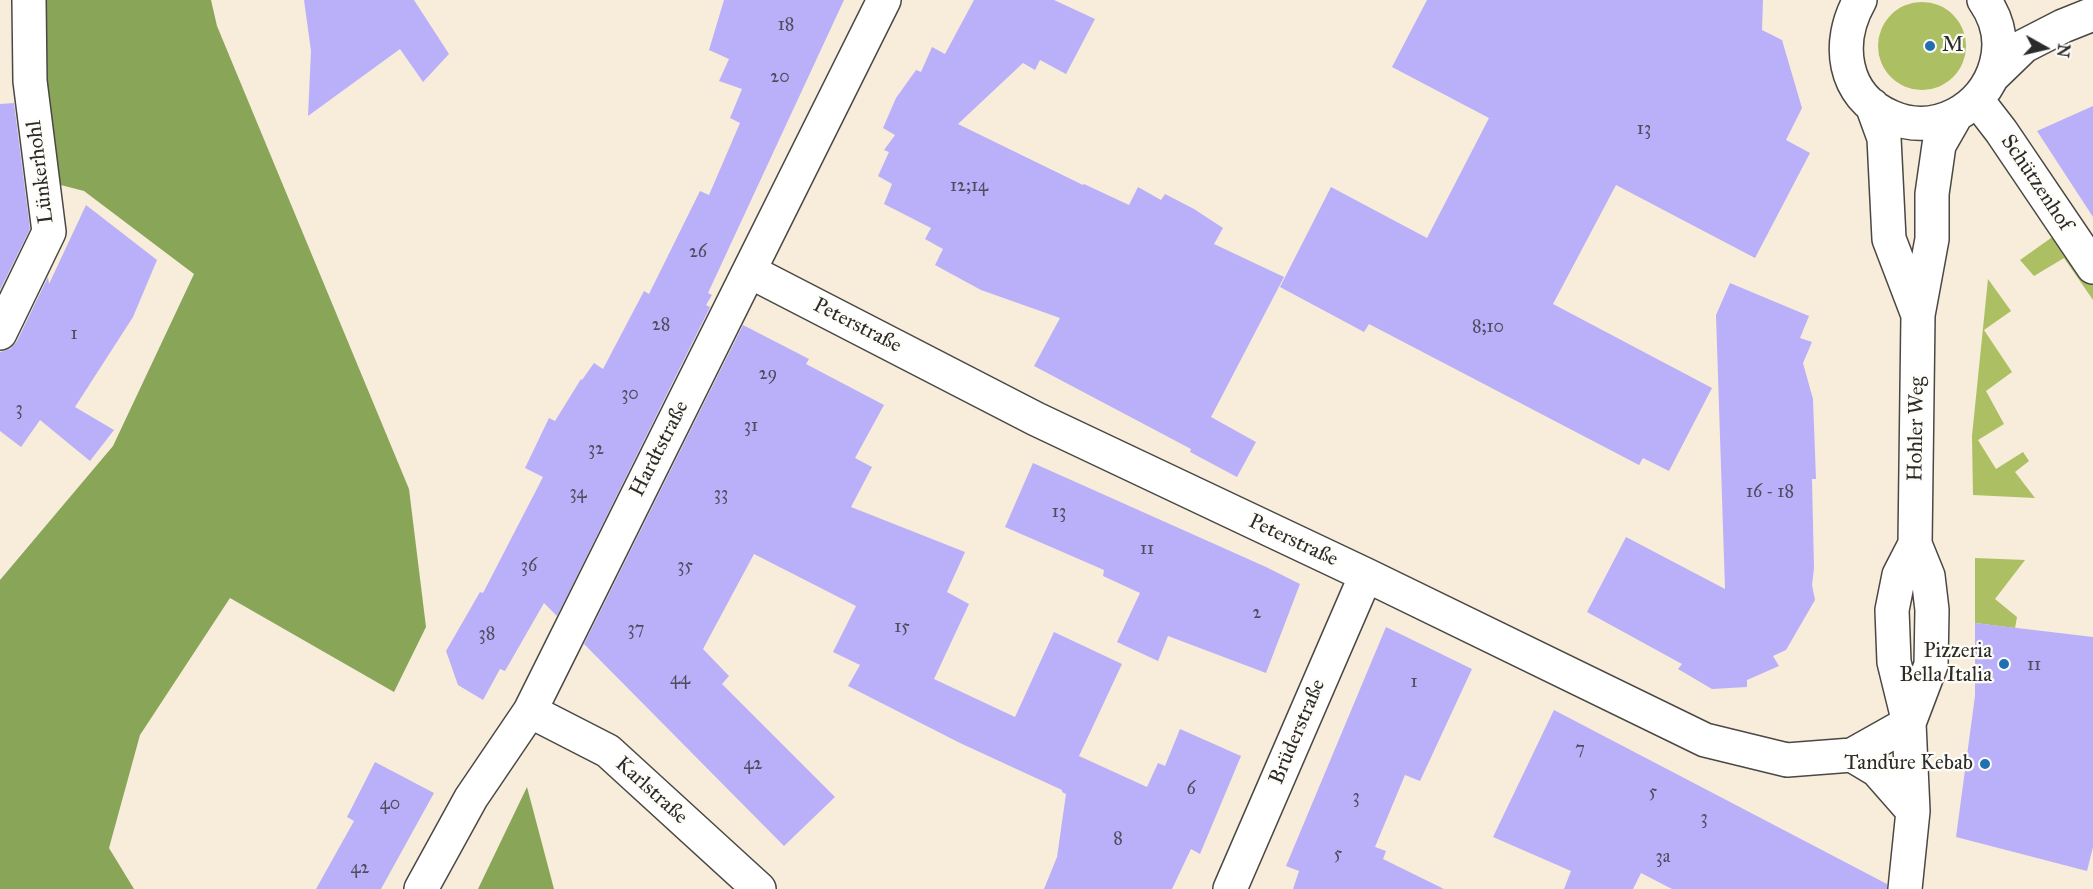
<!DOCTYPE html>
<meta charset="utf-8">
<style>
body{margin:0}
#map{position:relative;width:2093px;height:889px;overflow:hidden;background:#f8ecda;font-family:"IM FELL Great Primer",serif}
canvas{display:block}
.north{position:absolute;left:2015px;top:18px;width:60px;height:60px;-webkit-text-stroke:4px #fdfcf7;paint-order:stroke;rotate:98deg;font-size:16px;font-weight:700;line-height:24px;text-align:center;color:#2b2b2b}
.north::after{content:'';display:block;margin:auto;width:21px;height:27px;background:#2b2b2b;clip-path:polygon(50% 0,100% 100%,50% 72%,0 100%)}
</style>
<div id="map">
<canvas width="2093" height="889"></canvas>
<div class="north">N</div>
</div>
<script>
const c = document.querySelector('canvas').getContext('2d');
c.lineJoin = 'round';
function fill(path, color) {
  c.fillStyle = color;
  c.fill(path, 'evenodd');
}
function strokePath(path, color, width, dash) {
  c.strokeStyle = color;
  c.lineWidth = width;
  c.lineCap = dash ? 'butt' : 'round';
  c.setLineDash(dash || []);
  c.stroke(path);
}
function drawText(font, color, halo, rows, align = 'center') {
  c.font = font + ' "IM FELL Great Primer",serif';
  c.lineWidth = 4.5;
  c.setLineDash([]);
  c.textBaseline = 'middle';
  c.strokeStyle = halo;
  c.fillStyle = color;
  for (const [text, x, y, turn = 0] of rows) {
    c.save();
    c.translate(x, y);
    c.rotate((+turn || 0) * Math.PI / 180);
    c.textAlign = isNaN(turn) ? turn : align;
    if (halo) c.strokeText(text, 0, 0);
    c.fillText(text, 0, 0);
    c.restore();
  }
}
fill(new Path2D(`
 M1878 46a44 44 0 1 1 88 0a44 44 0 1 1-88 0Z
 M2058 233 2093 284V300L2064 258 2034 276 2020 260Z
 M1988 279 2011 311 1984 330 2012 372 1986 391 2004 424 1978 440 1996 469 2023 452 2029 461 2015 472 2035 498 1973 495 1972 436Z
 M1975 558 2025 560 1995 599 2017 617 2015 628 1975 623Z`), '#acbf62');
fill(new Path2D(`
 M39 0H211L217 26 409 489 426 627 394 692 230 598 140 735 109 848 134 889H0V580L113 446 194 274 84 191 53 183Z
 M527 787 554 889H478Z`), '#89a658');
fill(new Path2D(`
 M304 0H414L449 54 423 82 400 49 308 116 311 51Z
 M724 0H844L708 293 712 295 706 305 710 307 557 616 544 603 505 671 500 669 483 700 458 685 446 651 480 592 483 593 543 477 525 468 549 418 555 421 581 379 582 380 594 363 603 369 644 291 649 294 700 191 709 195 740 123 730 118 742 89 719 81 729 59 709 50Z
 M974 0H1054L1095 19 1066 74 1040 60 1035 70 1023 63 958 124 1083 185 1084 184 1129 205 1138 187 1161 200 1165 194 1194 209 1223 228 1214 244 1284 277 1211 417 1256 442 1237 477 1190 452 1191 449 1034 366 1060 318 981 290 935 265 943 249 925 239 931 228 884 204 892 184 878 176 889 152 884 150 895 135 883 128 896 98 916 70 921 72 932 47 945 54Z
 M1427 0H1763L1762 30 1782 40 1802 108 1786 140 1810 153 1755 258 1616 185 1553 304 1712 388 1669 471 1643 458 1639 465 1369 324 1364 332 1280 287 1331 187 1427 238 1489 118 1392 67Z
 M14 103 30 229 0 290V104Z
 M2093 106V217L2037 131Z
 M86 205 157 260 133 317 75 407 114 430 90 461 40 420 21 447 0 431V352L10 349 17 341 48 277 49 284Z
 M1730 283 1809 316 1800 338 1812 342 1803 363 1813 399 1816 479H1812L1814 568 1812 585 1815 600 1786 650 1773 656 1779 666 1747 680V687L1712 689 1678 669 1682 664 1587 612 1626 537 1725 589 1716 315Z
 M743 325 809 359 806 364 884 405 855 458 872 467 851 507 965 552 947 592 969 604 934 679 1015 717 1054 632 1122 664 1079 756 1147 787 1158 763 1165 766 1180 729 1241 756 1200 854 1191 849 1172 889H1044L1057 857 1066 794 1062 792V790L960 743 848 686 860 665 833 652 856 606 754 554 703 649 729 676 722 684 835 797 784 846 584 644Z
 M1033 463 1266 567 1300 584 1266 673 1168 636 1158 661 1117 642 1140 593 1103 576 1104 570 1005 527Z
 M1975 623 2093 637V847L2087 871 1956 837 1975 696Z
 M1386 627 1472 669 1420 781 1405 775 1375 847 1386 851 1383 859 1444 889H1293L1299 871 1286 866Z
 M1554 710 1887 884V889H1672L1641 873 1633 889H1564L1571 871 1493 837Z
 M375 762 434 793 381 889H316L354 821 347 817Z`), '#bab0f9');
const minor = new Path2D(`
 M1860 0C1836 42 1842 96 1891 117 1934 136 1984 110 1996 65 2003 41 1998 20 1984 0
 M1993 76 2024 46 2063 26 2093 14
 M1977 100 2001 131 2093 267
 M1872 105 1884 138 1889 239 1918 315
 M749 271 1036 419 1366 575 1705 740 1787 760 1852 755 1909 723
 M0 333 49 232 30 81 29 0
 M530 711 608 751 759 889
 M1909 723 1931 665 1932 610 1928 576 1915 544
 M1852 755 1877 770 1913 811
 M421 889 471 798 530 711 884 0
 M1230 889 1366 575
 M1905 889 1913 811 1909 723 1894 662 1892 610 1899 575 1915 544 1918 315 1932 239V194L1939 145 1955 117`);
strokePath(minor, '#4a4845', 36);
strokePath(minor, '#fff', 33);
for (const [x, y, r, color] of [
 [1930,46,6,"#1f6fb2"],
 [2004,664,6,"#1f6fb2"],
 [1985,764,6,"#1f6fb2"]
]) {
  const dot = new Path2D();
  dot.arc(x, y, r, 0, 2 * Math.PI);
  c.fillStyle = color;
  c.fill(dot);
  strokePath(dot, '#fdfcf7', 2);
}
drawText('18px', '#4f4c5e', null, [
 ["18",786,26],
 ["20",780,78],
 ["13",1644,130],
 ["12;14",969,187],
 ["26",698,253],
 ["28",661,326],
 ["8;10",1488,328],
 ["1",74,335],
 ["29",768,375],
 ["30",630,395],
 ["3",19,410],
 ["31",751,427],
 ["32",596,450],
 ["16 - 18",1770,493],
 ["34",578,494],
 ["33",721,495],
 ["13",1059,513],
 ["11",1147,550],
 ["36",529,567],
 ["35",685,567],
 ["2",1257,614],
 ["15",902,628],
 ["37",636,630],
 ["38",487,635],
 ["11",2034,666],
 ["44",680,680],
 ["1",1414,683],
 ["7",1580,750],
 ["42",753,765],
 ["6",1191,790],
 ["5",1653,793],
 ["3",1356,798],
 ["40",390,805],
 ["3",1704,819],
 ["8",1118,840],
 ["5",1338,855],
 ["3a",1663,858],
 ["42",360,869]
]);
drawText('21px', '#2b2b2b', '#fdfcf7', [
 ["M",1942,46,"left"],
 ["Pizzeria",1992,652],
 ["Bella Italia",1992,676],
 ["Tandure Kebab",1973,764]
], 'right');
drawText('21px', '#2b2b2b', '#fdfcf7', [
 ["Lünkerhohl",41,172,-97],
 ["Schützenhof",2036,183,56],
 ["Peterstraße",857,326,27],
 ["Hohler Weg",1917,429,-89],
 ["Hardtstraße",660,449,-63],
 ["Peterstraße",1293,541,25],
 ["Brüderstraße",1298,732,-67],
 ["Karlstraße",651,791,42]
]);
</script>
